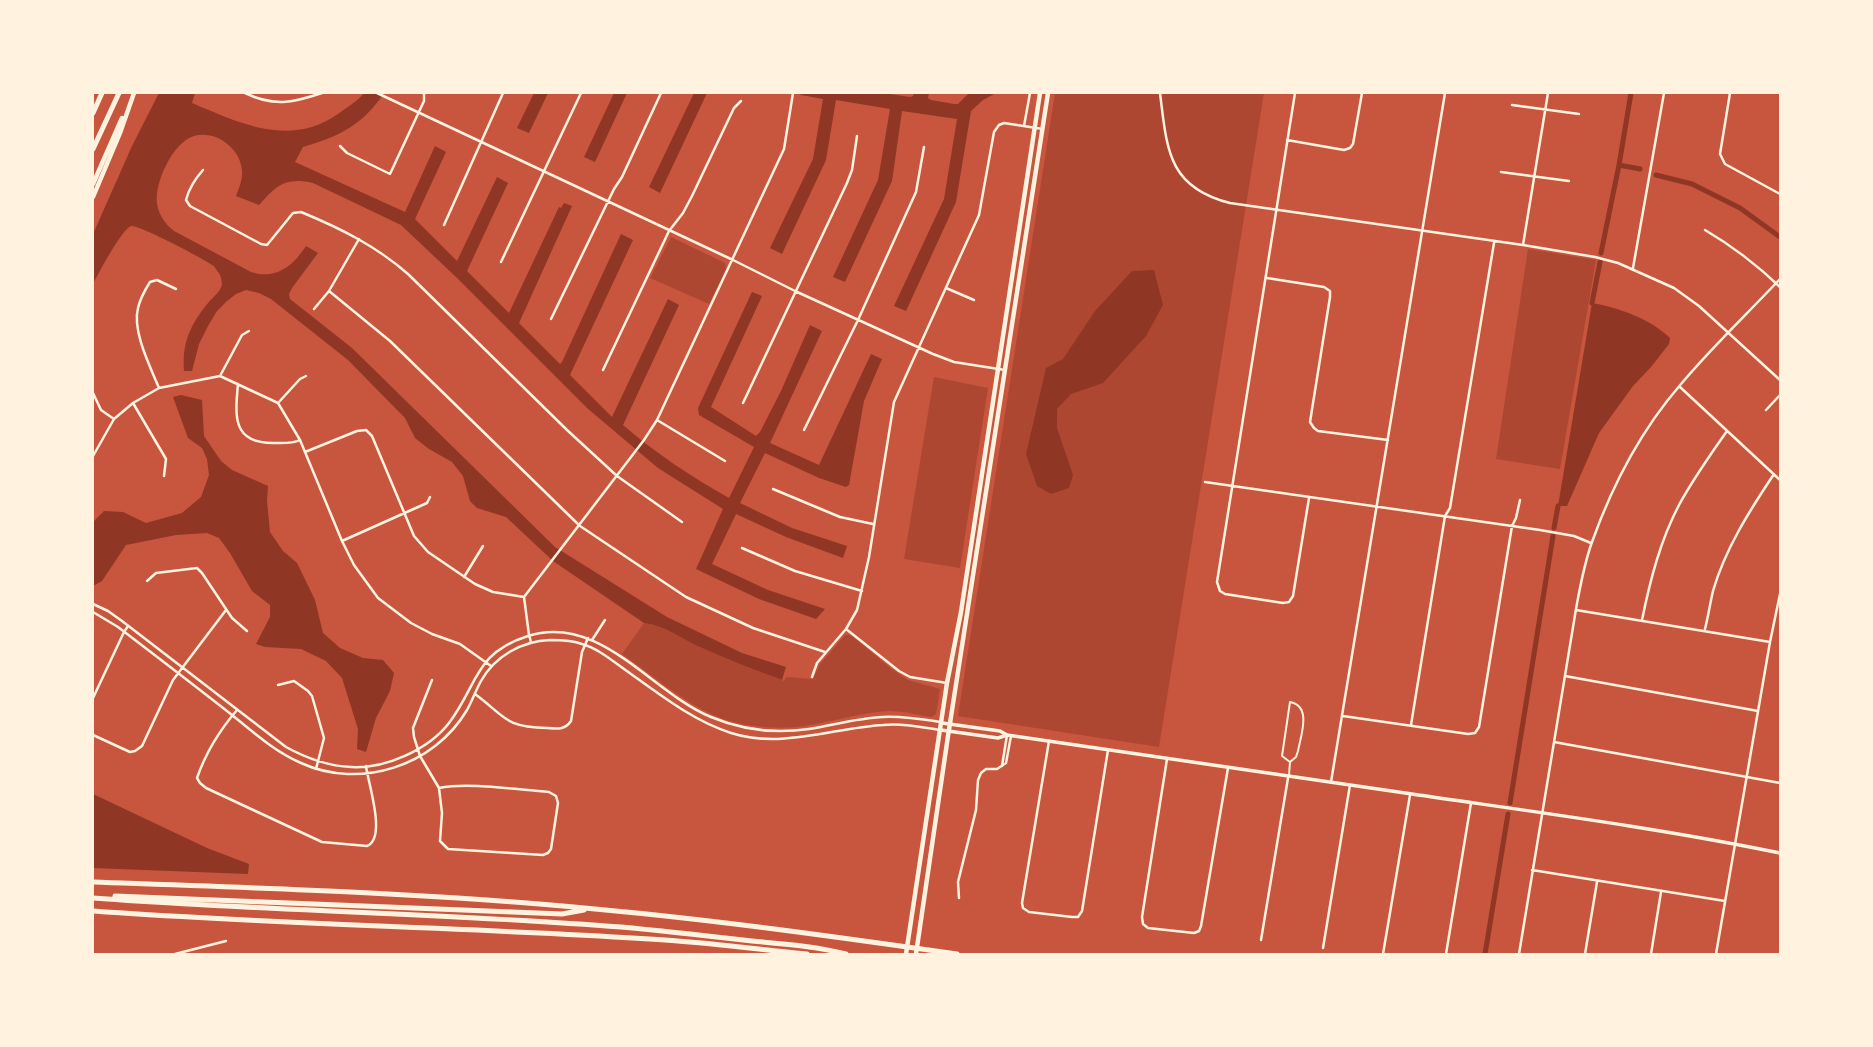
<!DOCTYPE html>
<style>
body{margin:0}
#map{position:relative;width:1873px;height:1047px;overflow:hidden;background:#c8553d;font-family:"Varela Round",sans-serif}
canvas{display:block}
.frame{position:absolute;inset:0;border:94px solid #fff3e0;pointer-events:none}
</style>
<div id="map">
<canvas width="1873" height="1047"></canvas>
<div class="frame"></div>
</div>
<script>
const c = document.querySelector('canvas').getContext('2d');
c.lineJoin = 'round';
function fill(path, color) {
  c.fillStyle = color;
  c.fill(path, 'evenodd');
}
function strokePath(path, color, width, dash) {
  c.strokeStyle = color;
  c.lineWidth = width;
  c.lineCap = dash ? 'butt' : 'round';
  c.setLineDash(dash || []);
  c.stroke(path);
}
fill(new Path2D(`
 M1055 93H1264L1159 747 958 716Z
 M671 237 725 263 726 269 709 304 650 278Z
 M1528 249 1596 260 1560 469 1496 459Z
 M934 377 988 388 960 568 904 559Z
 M644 623C663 625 681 638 699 646 727 659 755 670 784 681L786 677 813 679 820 664 845 635H851L893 670 908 680 940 689 936 714 932 717C918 715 903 711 889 711 862 712 832 722 805 726 775 730 738 727 711 714 679 699 651 674 622 654Z`), '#ae4732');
fill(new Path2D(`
 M159 93H195L192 103C240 123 289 148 338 114 347 107 357 102 364 93H384C363 125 338 137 303 147L295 162 405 212 435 146 446 152 415 219 457 261 497 177 508 183 467 271 509 313 559 207 561 208 564 203 572 206 519 323 560 364 562 362 621 234 633 240 570 375 612 417 668 299 679 305 623 425C655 453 692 477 729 498L754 447 699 415 698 408 752 292 762 296 711 407 756 436 760 432 781 391 810 325 822 331 770 443 819 465 871 354 882 359 864 401 849 485 846 487 819 478 765 453 740 503 792 528 847 546 843 558 786 537 736 514 712 564 768 590 825 609 816 619 759 599 696 569 723 509 658 468 587 408 457 278 401 225 313 183C285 177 277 185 259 205L236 196C239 188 243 179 242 170 240 148 216 130 194 136 173 142 154 183 157 204 159 215 165 224 174 231L251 272C276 280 293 266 306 246L318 253 292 288 289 294 290 299 352 348 555 547 667 617 742 653 786 667 782 680C754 670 727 659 700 647 682 639 664 625 644 623L553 561 506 517 477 508 470 501 463 476 452 462 429 449 415 438 405 418 348 360 271 299 259 293 246 290 236 294 227 301 217 311 208 326 199 344 192 371H184C183 357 184 343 191 329 195 320 202 310 209 302 213 297 220 292 222 285 222 283 221 277 220 275 219 273 215 268 214 266 206 260 138 224 131 226 122 229 98 274 93 284V234L132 146Z
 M534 93H548L529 133 517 128Z
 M614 93H627L595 162 584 157Z
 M694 93H707L660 193 649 187Z
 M799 93H883L910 97 913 96 914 93H929L928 98 931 100 954 104H958L969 93H996L983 100 971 111 956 202 906 311 894 306 944 199 957 119 902 111 892 181 845 282 833 277 878 180 890 109 836 100 826 160 782 254 770 248 813 159 823 99 801 95Z
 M1154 270 1163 305 1146 336 1103 383 1071 394 1057 409V428L1073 475 1069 488 1051 494 1037 486 1026 454 1046 368 1063 359 1095 311 1132 271Z
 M1592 303C1619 308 1649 318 1670 338L1669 344 1651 367 1633 386 1599 433 1567 506H1558Z
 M181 395 202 400 204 436 221 461 232 470 268 486 267 501 270 532 283 551 297 563 315 600 323 633 340 648 363 658 383 660 394 673 390 691 376 718 366 752 357 749 358 729 342 678 326 661 301 649 265 647 256 644 270 617V605L252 591 230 553 219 538 207 533 176 535 126 545 102 581 93 586V522L104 511 123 512 146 523 182 513 201 497 209 475 207 459 202 448 188 438 173 397Z
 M93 794 207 848 249 864 248 874 93 868Z`), '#8f3625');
strokePath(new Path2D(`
 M1619 165 1640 169
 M1656 175 1692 184 1740 208 1780 237
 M1601 253 1619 165 1631 93
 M1592 303 1600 262
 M1554 528 1558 506
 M1510 803 1553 536
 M1485 954 1508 814`), '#8f3625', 5);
strokePath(new Path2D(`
 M1289 775 1290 762 1296 757 1298 751C1301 735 1312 706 1290 702L1282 756 1290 762`), '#fff3e0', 2);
strokePath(new Path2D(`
 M245 93C274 107 292 103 322 93
 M377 93 733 260 795 291 933 354 954 362 1005 370
 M1160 93C1167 148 1167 187 1230 203L1523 245 1595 257 1618 263 1674 288 1699 306 1780 380
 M1295 93 1217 582 1220 591 1225 594 1283 603 1289 602 1293 596 1309 498
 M1730 93 1720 154 1725 164 1780 194
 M1512 105 1579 114
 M1024 126 1030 93
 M1287 140 1344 150 1350 148 1353 144 1362 93
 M340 146 347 153 390 174 424 101V93
 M203 170C195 179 189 188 186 200L190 206 261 244 267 245 293 213 301 212C340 228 376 246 408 274L567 430 617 476 682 522
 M1501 172 1569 181
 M444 225 503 93
 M1705 230C1734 247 1756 264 1780 287
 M1523 245 1548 93
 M501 262 581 93
 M1633 268 1664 93
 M1267 278 1324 287 1330 291V297L1310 422 1314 428 1318 431 1388 440
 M946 288 974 300
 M329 291 390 341 580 526 686 597 753 628 825 652
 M314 309 329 291 359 239
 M551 319 614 189 622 177 661 93
 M603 370 669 231 683 213 692 196 734 108 741 101
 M220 376 242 335 249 331
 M238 384C235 416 232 443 273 443 282 443 292 444 300 440
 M1680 387 1780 480
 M159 388C150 366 132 331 138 308 140 299 145 290 150 282L157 280 176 289
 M93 393 101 410 114 419
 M133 403 166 459 164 476
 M278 403 300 379 306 376
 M743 403 847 183 852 170 857 136
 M1766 410 1780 395
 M657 420 725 461
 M804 430 858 320 916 192 924 147
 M305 452 357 431 366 430 372 436 414 536 428 552 475 584 493 592 524 597
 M93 456 114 419 133 403 159 388 220 376 278 403 300 440 342 541 354 565 378 598 411 623 432 634 460 644 491 666
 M1205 482 1540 530 1574 536 1591 543
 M773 489 840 517 873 524
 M342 541 427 503 430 497
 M742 548 795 571 862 591
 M464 577 483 546
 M147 581 156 573 197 568 202 573 232 618 247 631
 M93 604 108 611 122 621 286 747C306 758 327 766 351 767 385 769 428 750 449 723 478 685 474 653 528 636 600 613 652 693 711 717 742 730 775 734 809 729 834 725 858 718 883 717 902 716 921 719 941 722
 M1576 610 1770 642
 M93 612 118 627C156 656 194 685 232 715 253 732 275 752 301 763 360 790 434 766 467 710 472 701 476 690 481 681 495 656 522 641 550 640 561 640 572 640 582 644 600 649 616 664 631 674 663 697 694 721 731 733 782 749 832 728 883 725 902 723 921 727 941 730
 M1642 620C1650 581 1660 541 1679 505 1693 479 1710 455 1727 431
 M846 629 899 671 910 677 947 683
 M1705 629C1708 617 1710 604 1713 591 1725 549 1750 510 1774 474
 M592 640 605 620
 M531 642 529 635 524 597 644 440 657 420 784 149 793 93
 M1565 676 1758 711
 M812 677 817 663 846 629 857 610 869 557 894 402 979 215 994 132 999 125 1004 123 1043 129
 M432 680 413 728 414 737 420 756 439 788 442 813 440 841 448 849 543 855 548 853 551 849 558 803 556 796 549 792C518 790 469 782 439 788
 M278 685 294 681 308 691 312 696 324 738 316 769
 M475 694C506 717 504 727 547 728 557 729 565 730 571 721L582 652 588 638
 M93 698 124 632 128 626
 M237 710C219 731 206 752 197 778L200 783 206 788 322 842 367 846C387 838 368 783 366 766
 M1343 716 1468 734 1475 733 1479 727 1512 526 1516 518 1520 500
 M1411 725 1445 516 1450 508 1494 243
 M93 735 130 752 135 751 142 746 173 680 226 610
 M1049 741 1022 903 1023 908 1029 912 1072 917H1078L1082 911 1108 750
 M1554 742 1780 783
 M1167 759 1142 917 1143 924 1148 928 1194 933 1199 931 1201 926 1228 768
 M1002 766 1007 735
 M1331 782 1445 93
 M1532 870 1725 901
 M959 898 958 882 976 810 978 780 981 773 986 769H997L1006 763 1011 736
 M1261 940 1288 778
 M1323 948 1350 785
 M175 954 226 941
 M1383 954 1410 795
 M1446 954 1471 803
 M1519 954 1576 609C1580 587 1584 564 1592 542 1612 486 1642 429 1681 384 1712 347 1747 314 1780 279
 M1585 954 1597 882
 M1651 954 1661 892
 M1716 954 1770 642 1780 594`), '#fff3e0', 2.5);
strokePath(new Path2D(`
 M942 723 1000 731 1007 735C1142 755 1277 775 1412 794 1535 812 1659 828 1780 853
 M941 730 998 738 1007 735`), '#fff3e0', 3.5);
strokePath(new Path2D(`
 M906 954 947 683 961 612 1040 93
 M916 954 948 736 1048 93`), '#fff3e0', 4.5);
strokePath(new Path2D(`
 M93 184 122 118
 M93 197 120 133 134 93`), '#fff3e0', 4.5);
strokePath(new Path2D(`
 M93 113 102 93
 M93 149 119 93
 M93 882C260 888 428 893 595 909 716 920 837 937 957 954
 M115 896 562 914 584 910
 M93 898C268 911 445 913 621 927 664 931 708 936 752 941 784 944 815 946 846 954
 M93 911C283 925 474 927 665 940 712 943 760 950 807 954`), '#fff3e0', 5);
</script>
